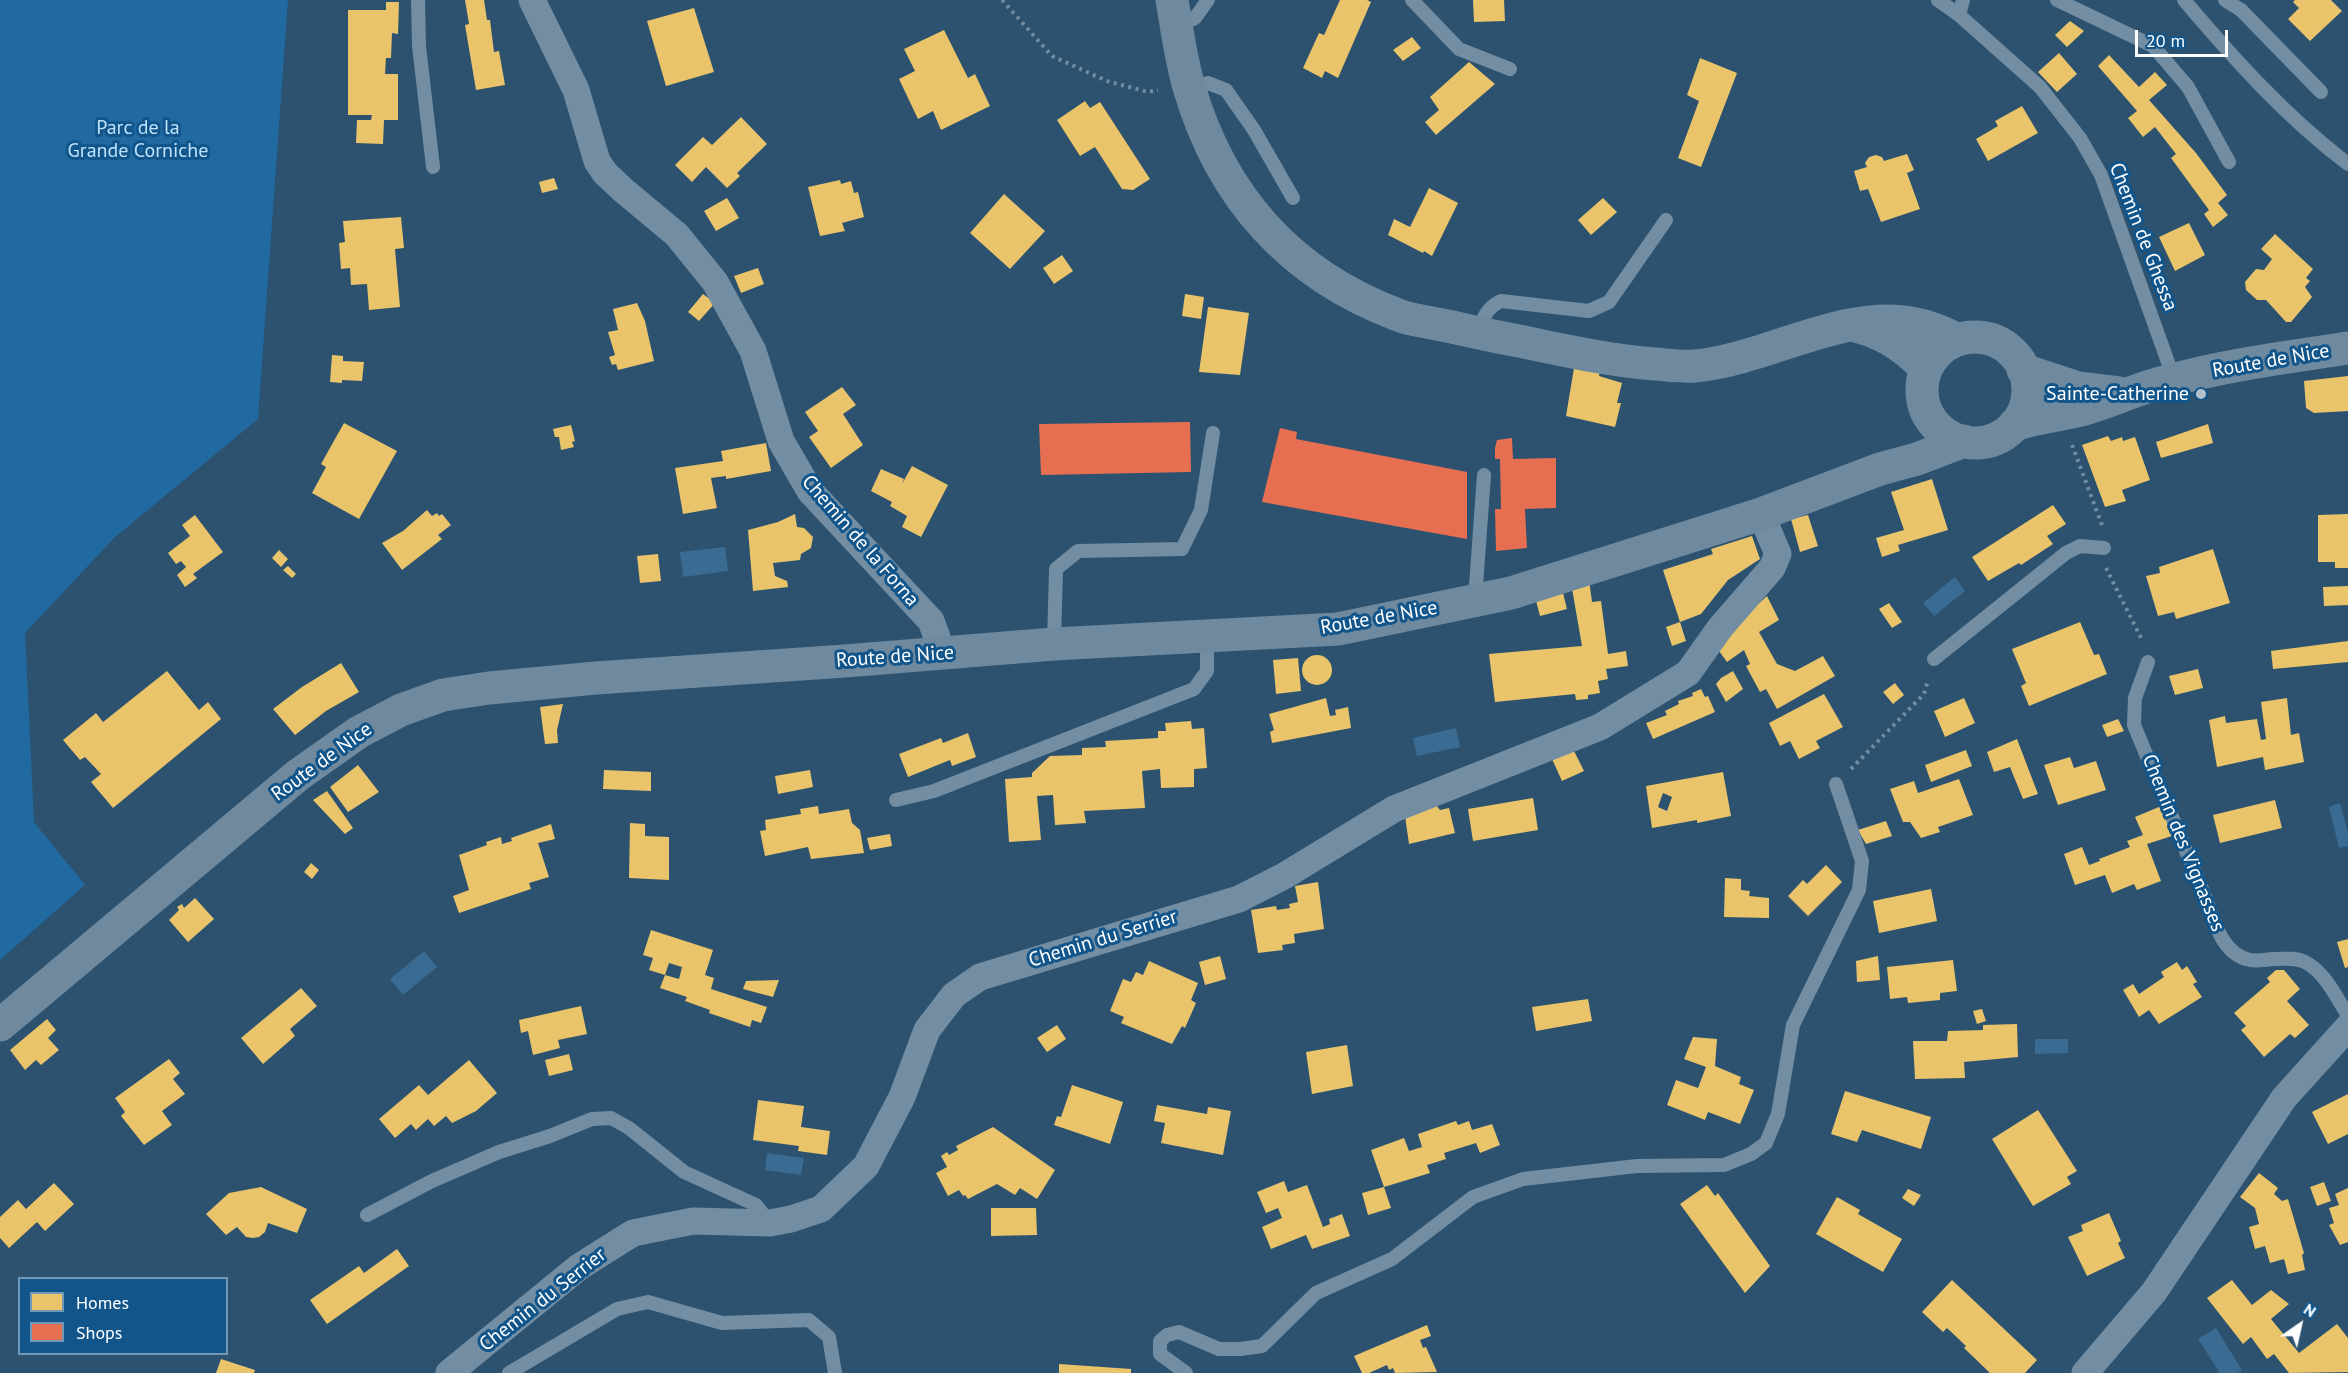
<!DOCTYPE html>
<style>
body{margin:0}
#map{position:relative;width:2348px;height:1373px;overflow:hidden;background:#2c526f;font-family:"PT Sans",sans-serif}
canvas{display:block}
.legend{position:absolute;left:18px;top:1277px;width:210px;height:78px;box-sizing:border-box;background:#11558a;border:2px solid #7099b9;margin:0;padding:8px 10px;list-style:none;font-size:18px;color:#fff}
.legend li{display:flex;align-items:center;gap:12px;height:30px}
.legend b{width:30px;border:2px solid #7099b9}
.north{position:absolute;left:2270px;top:1295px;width:60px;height:60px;-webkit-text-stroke:4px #11558a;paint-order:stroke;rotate:34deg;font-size:16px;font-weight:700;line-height:24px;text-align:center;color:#fff}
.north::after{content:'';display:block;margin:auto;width:21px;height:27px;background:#fff;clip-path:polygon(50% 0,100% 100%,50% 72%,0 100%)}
.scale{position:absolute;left:2135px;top:30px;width:93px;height:27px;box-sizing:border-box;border:3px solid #fff;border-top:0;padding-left:8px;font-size:18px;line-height:21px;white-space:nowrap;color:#fff;-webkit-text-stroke:4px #11558a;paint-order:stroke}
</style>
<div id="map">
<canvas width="2348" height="1373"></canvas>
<ul class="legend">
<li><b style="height:16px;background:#e9c46a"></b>Homes</li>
<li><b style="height:16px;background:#e76f51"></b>Shops</li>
</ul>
<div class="north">N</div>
<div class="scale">20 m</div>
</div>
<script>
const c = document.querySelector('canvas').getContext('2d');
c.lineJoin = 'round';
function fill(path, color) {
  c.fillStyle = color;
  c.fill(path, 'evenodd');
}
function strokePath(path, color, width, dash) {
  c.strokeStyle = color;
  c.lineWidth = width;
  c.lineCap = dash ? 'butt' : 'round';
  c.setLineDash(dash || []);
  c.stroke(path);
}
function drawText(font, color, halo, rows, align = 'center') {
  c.font = font + ' "PT Sans",sans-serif';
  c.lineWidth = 6;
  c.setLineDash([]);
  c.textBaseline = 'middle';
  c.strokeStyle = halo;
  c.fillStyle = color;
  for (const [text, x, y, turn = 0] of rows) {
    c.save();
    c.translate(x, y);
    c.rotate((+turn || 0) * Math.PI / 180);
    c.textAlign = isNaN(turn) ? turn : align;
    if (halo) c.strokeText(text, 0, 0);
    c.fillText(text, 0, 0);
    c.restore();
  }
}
fill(new Path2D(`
 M0 0H288L258 419 115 537 25 633 34 822 85 885 0 960Z`), '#216aa1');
fill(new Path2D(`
 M725 547 728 571 683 577 680 552Z
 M1955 577 1965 591 1934 616 1923 603Z
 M1456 728 1460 747 1417 756 1413 738Z
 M2340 803 2348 833V846L2339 848 2329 807Z
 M424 951 437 967 403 995 390 979Z
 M2035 1039H2068V1053L2035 1054Z
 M767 1153 804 1158 801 1175 765 1170Z
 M2216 1328 2242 1370 2238 1373H2220L2198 1339Z`), '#3a6b92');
fill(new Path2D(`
 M465 0H484L487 20H490L494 52 499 51 505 85 476 90 465 25 469 24Z
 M1340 0H1367L1371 2 1338 78 1325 71 1322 78 1303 68 1319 33 1324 35Z
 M1473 0H1504L1505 21 1474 22Z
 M2295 0H2331L2342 11 2310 41 2288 19 2299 8 2293 2Z
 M386 2H399L398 34 392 33 391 58H386L385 74H398V120H384L383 144 356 143 357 120H371L372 115H348V10H386Z
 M694 8 714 72 666 86 647 21Z
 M2070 21 2084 31 2067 47 2055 35Z
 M944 30 968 78 975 74 990 106 941 130 933 111 918 119 899 79 915 71 904 49Z
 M1412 37 1421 48 1403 61 1393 50Z
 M2059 53 2077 74 2057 92 2038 72Z
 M2109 55 2139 87 2155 72 2167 85 2149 100 2196 153 2227 195 2218 203 2228 215 2213 227 2204 214 2209 210 2171 158 2176 154 2155 127 2143 137 2128 118 2137 111 2098 66Z
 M1700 58 1737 73 1701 167 1678 158 1699 101 1687 95Z
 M1469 62 1495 84 1436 135 1425 122 1439 110 1430 97Z
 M1085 101 1090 108 1100 102 1150 179 1133 190 1122 189 1095 147 1080 156 1057 120Z
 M2022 106 2038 133 1988 161 1976 139 1998 126 1995 121Z
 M741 117 767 144 737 173 740 176 727 188 706 167 692 182 675 165 703 137 712 145Z
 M1907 154 1914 170 1907 173 1920 209 1881 222 1868 189 1860 191 1854 171 1867 167 1865 163 1869 157 1876 155 1882 157 1884 161Z
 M554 178 558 189 542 193 539 182Z
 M840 180 841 184 851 181 854 193 858 192 864 217 842 223 845 231 820 236 808 187Z
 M1429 188 1458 203 1432 256 1424 251 1423 253 1388 235 1394 219 1410 227Z
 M1004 194 1045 231 1010 269 970 233Z
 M727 198 739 218 716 231 704 211Z
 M1603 198 1617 212 1591 235 1578 220Z
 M401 217 404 248 395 249 400 307 369 310 367 284 351 285 350 268 341 269 339 243 345 242 343 221Z
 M2189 223 2205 255 2175 271 2159 237Z
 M2275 234 2313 269 2306 278 2310 281 2305 287 2312 297 2291 322H2286L2266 300H2257L2246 290 2245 282 2256 269 2264 270 2272 259 2261 249Z
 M1062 255 1073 271 1054 284 1043 268Z
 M758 268 764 284 741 293 734 276Z
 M703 294 715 303 699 321 688 312Z
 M1185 294 1204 297 1201 319 1182 316Z
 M637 303 645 321 654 361 618 370 616 364 612 365 609 357 615 355 608 332 618 330 613 309Z
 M1208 307 1249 313 1240 375 1199 372Z
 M332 355 343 356V361L364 362 362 381 342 380V383L330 382Z
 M1575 362 1600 369 1599 376 1622 383 1617 403H1621L1615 427 1566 416Z
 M2348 376V411L2314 413 2306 408 2304 381Z
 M842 387 856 405 843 414 863 445 831 468 809 437 818 431 805 412Z
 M344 423 397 451 359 519 312 493 326 467 321 464Z
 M2208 424 2213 443 2161 458 2156 442Z
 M571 425 575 441 572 442 574 447 561 450 559 437H555L553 429Z
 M2108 436 2111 441 2122 437 2123 441 2135 437 2150 480 2122 490 2126 501 2105 507 2082 445Z
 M766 443 771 471 726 479V476L711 478 717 508 683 514 675 468 723 461 721 451Z
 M912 466 948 485 921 537 902 527 907 516 890 506 892 502 871 491 881 469 904 479 902 484Z
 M1932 479 1948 530 1898 545 1900 551 1882 557 1876 538 1904 530 1891 492Z
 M2053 505 2066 524 2047 536 2053 544 2021 565 2019 563 1988 581 1972 557Z
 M427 510 432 516 437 513 439 516 442 514 451 525 438 535 442 539 402 570 382 543 403 531Z
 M795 514 797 527 804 528 813 537 811 548 801 554 800 560 773 563 775 576 787 581 788 587 753 591 748 530 778 522Z
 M2348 514V568H2335V562H2318V515Z
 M195 515 223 552 193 574 197 578 185 587 177 575 186 567 181 561 176 564 168 553 190 536 182 525Z
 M1808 515 1818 546 1800 552 1791 519Z
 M1752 536 1760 559 1728 580 1701 614 1680 622 1663 570 1713 554 1711 549Z
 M2213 549 2230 603 2176 619 2174 612 2158 616 2146 576 2160 573 2159 567Z
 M279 550 288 559 281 567 272 558Z
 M658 554 661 581 640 583 637 556Z
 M288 566 296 574 292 578 283 570Z
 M1588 572 1592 602 1601 601 1608 654 1626 651 1628 666 1606 669 1608 679 1598 681 1600 693 1588 695V699L1576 700 1575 694 1495 702 1489 654 1582 646 1570 577Z
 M1560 581 1567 609 1540 616 1533 589Z
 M2348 586V605L2324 606 2323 587Z
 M1767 596 1779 620 1759 632 1777 664 1795 671 1823 656 1835 676 1777 709 1766 689 1760 692 1746 666 1750 664 1744 650 1727 662 1719 651 1744 617Z
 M1889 603 1902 622 1892 628 1879 609Z
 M1680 622 1686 641 1672 646 1666 627Z
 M2080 622 2094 655 2099 654 2107 674 2029 706 2021 686 2026 683 2012 649Z
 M2348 641V662L2273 669 2271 651Z
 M1302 670a15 15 0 1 1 30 0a15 15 0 1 1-30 0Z
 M1298 658 1301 691 1276 694 1273 660Z
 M341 663 359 692 326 711 295 735 273 709 302 687Z
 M2198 669 2203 688 2175 695 2169 676Z
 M167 671 199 710 208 702 221 719 113 808 91 782 101 774 85 757 80 760 63 740 96 713 103 722Z
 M1733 671 1743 689 1726 702 1716 684 1721 678Z
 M1895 683 1904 695 1893 704 1883 692Z
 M1701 689 1705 697 1708 696 1715 712 1653 739 1646 723 1667 715 1665 711 1679 704 1678 701 1693 696 1692 693Z
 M1824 694 1843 727 1816 741 1820 748 1799 759 1790 741 1780 746 1769 723Z
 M1326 698 1330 716 1336 715 1335 710 1348 707 1351 728 1272 743 1270 732 1274 730 1269 714Z
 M1964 698 1975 723 1945 737 1934 711Z
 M2287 698 2291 735 2299 733 2304 762 2265 770 2263 757 2217 767 2209 720 2225 716 2226 723 2257 719 2261 740 2266 739 2261 702Z
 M563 704 557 730 558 743 545 744 540 707Z
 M2118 719 2124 731 2107 737 2102 725Z
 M1191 721 1192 729 1204 728 1207 768 1194 769V787L1161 788 1160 769 1142 771 1145 808 1084 811 1086 823 1055 825 1053 795 1037 796 1041 840 1009 842 1005 779 1032 777V773L1050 756 1082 755V748L1106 747 1105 741 1158 738V731H1166L1165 723Z
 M968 733 976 757 952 766 950 760 908 777 899 754 941 738 943 743Z
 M2017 739 2038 794 2023 799 2010 767 1994 772 1987 752Z
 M1573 749 1584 771 1562 781 1552 759Z
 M1966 750 1972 766 1931 782 1925 765Z
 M2070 757 2074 768 2096 761 2106 790 2058 805 2044 765Z
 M358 765 379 792 348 812 330 787Z
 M604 770 651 772V791L603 789Z
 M810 770 813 787 778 794 775 776Z
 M1723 772 1731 816 1697 823V820L1652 828 1646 786ZM1663 793 1672 797 1667 811 1658 807Z
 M1959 779 1973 815 1938 827 1940 832 1921 838 1910 822H1903L1890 789 1914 781 1918 793Z
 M327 791 353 828 345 834 313 800Z
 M1533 798 1538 830 1473 841 1468 809Z
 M2275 800 2282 828 2220 843 2213 815Z
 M1435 804 1440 810 1449 808 1455 833 1409 844 1405 816Z
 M2166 804 2175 835 2147 844 2161 881 2137 890 2134 884 2112 893 2105 875 2075 885 2064 854 2082 847 2089 865 2100 861 2099 859 2130 847 2127 841 2143 835 2135 817Z
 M818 806 819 814 849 809 852 823 860 830 864 853 811 859 808 847 765 856 760 831 766 830 765 820 801 814 800 809Z
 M1886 821 1892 836 1866 844 1858 830Z
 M630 823 645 824V836L669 837V880L629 878Z
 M551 824 555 839 538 843 549 877 529 883 531 889 459 913 453 896 469 890 459 855 487 845 486 842 501 837 502 844 512 841 511 838Z
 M890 834 892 846 870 850 867 838Z
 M311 863 319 870 312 879 304 872Z
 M1826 865 1842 882 1808 916 1788 896 1803 880 1807 884Z
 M1725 878 1741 879V890L1750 891 1749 896 1769 898V918L1724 917Z
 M1318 882 1324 929 1294 934 1295 943 1282 945 1283 950 1258 953 1251 910 1276 906 1277 910 1290 908 1289 904 1298 902 1295 886Z
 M1931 889 1937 921 1879 933 1873 901Z
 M195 898 214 919 188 942 169 920 179 910 177 907 182 904 184 908Z
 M651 930 713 950 705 975 714 978 711 989 767 1007 761 1023 752 1020 750 1027 709 1013 710 1010 685 1001 687 997 660 988 665 975 679 979 682 967 669 963 665 975 649 970 653 958 643 955Z
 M2348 939V967L2345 968 2337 942Z
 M1220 956 1226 979 1205 985 1199 962Z
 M1878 956 1880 980 1857 982 1856 961Z
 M1953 960 1957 991 1940 993V1000L1908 1003 1907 997 1890 999 1887 967Z
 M1149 961 1198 983 1191 1000 1196 1003 1185 1028 1182 1026 1172 1044 1121 1023 1124 1017 1110 1011 1123 979 1131 982 1136 972 1143 975Z
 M2177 962 2182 970 2187 966 2197 982 2193 984 2202 997 2159 1024 2149 1010 2139 1017 2123 990 2133 984 2139 994 2164 977 2161 972Z
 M2276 970H2284L2300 989 2287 1001 2309 1025 2295 1038 2290 1034 2264 1057 2241 1030 2246 1026 2234 1013 2270 982 2267 978Z
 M779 980 773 997 743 989 746 981Z
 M301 988 317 1006 290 1029 295 1036 263 1064 241 1038Z
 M1588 999 1592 1021 1536 1031 1532 1007Z
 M581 1006 587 1034 558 1040 560 1048 533 1055 528 1031 521 1033 519 1020Z
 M1982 1009 1986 1021 1977 1024 1973 1011Z
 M47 1019 56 1030 48 1038 59 1050 41 1065 36 1060 25 1070 10 1050Z
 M2017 1024 2018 1057 1964 1062 1965 1078 1915 1079 1913 1041H1947L1948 1031 1983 1030V1025Z
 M1057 1025 1066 1039 1047 1052 1037 1038Z
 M1693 1037 1717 1039 1715 1066 1741 1077 1739 1084 1754 1090 1740 1124 1708 1112 1705 1120 1667 1105 1676 1080 1698 1088 1706 1067 1684 1059Z
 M1347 1045 1353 1086 1312 1094 1306 1052Z
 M569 1054 573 1070 549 1076 545 1060Z
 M169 1059 180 1073 173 1079 185 1094 162 1111 172 1125 144 1145 121 1116 125 1112 115 1098Z
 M469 1060 497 1093 476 1111 452 1123 446 1116 434 1126 428 1119 416 1130 411 1124 395 1138 379 1119 419 1085 428 1095Z
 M1072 1085 1123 1102 1110 1144 1054 1125 1057 1116 1061 1117Z
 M1845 1091 1931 1117 1921 1149 1862 1130 1857 1142 1831 1134Z
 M2348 1094V1134L2328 1144 2312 1112Z
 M758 1100 804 1106 801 1127 830 1131 827 1155 798 1151 799 1146 753 1140Z
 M1157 1105 1207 1114 1208 1107 1231 1111 1223 1155 1161 1143 1165 1123 1154 1121Z
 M2038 1110 2077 1171 2067 1177 2071 1184 2033 1206 1992 1139Z
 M1456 1121 1458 1125 1469 1121 1472 1130 1492 1124 1500 1145 1480 1153 1476 1143 1444 1153 1446 1159 1427 1165 1430 1173 1384 1187 1391 1208 1368 1215 1362 1193 1384 1187 1371 1150 1404 1138 1409 1151 1422 1147 1418 1134Z
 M993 1127 1055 1170 1037 1199 1020 1188 1015 1195 997 1184 968 1199 965 1195 963 1196 959 1190 948 1196 936 1173 947 1167 941 1156 947 1152 949 1155 958 1150 956 1146Z
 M2259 1173 2278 1188 2274 1194 2282 1201 2288 1199 2304 1253 2302 1255 2305 1270 2288 1274 2284 1259 2270 1263 2265 1246 2255 1249 2249 1227 2259 1224 2255 1208 2240 1197Z
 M1284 1181 1288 1192 1307 1185 1323 1227 1330 1224 1329 1219 1342 1214 1350 1236 1312 1249 1306 1235 1271 1249 1262 1227 1282 1218 1278 1208 1266 1213 1257 1192Z
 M2324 1182 2331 1201 2317 1206 2310 1187Z
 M54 1183 74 1204 45 1231 37 1222 9 1248 0 1238V1217L18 1200 26 1209Z
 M1707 1185 1715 1196 1718 1193 1770 1266 1745 1293 1680 1204Z
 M261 1187 307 1209 297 1233 268 1223 265 1232 259 1237 253 1238 246 1237 237 1227 226 1235 206 1214 229 1193Z
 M2348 1188V1242L2340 1245 2329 1225 2334 1223 2329 1208 2339 1205 2335 1194Z
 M1908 1189 1921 1195 1914 1206 1902 1198Z
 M1837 1197 1860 1210 1858 1214 1902 1239 1883 1272 1816 1234Z
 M991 1208H1036L1037 1235 991 1236Z
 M2109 1213 2121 1241 2118 1243 2125 1258 2087 1276 2068 1237 2083 1231 2081 1225Z
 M397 1249 409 1266 327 1324 310 1300 359 1266 364 1273Z
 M1952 1280 2037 1360 2025 1373H1990L1964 1348 1966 1346 1947 1328 1943 1332 1922 1312Z
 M2232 1280 2252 1305 2271 1290 2289 1304 2271 1319 2299 1353 2337 1324 2348 1338V1372L2289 1373 2274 1354 2267 1359 2251 1337 2243 1344 2207 1298Z
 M1427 1325 1431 1336 1420 1340 1423 1348 1426 1347 1437 1372 1395 1373 1393 1368 1389 1370 1387 1365 1369 1373H1362L1354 1356Z
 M221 1359 255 1370 254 1373H216Z
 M1059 1364 1131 1369V1373H1059Z`), '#e9c46a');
fill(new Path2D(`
 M1190 422 1191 472 1041 475 1039 424Z
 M1280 428 1297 432 1296 439 1467 472V539L1262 502Z
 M1512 438 1513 459 1556 458V508L1525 509 1527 548 1496 551 1495 509H1501L1500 459H1495V448L1497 440Z`), '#e76f51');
strokePath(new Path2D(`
 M1002 0 1052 56 1107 81 1148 92 1158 90
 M2072 445 2102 525
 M2106 568 2143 642
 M1851 769 1924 694 1928 680`), '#738ea3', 4, [3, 4.5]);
strokePath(new Path2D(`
 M418 0 419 46 433 167
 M1412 0 1459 49 1510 69
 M1938 0 1959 15 2040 87 2080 138 2101 175 2174 379
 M2057 0 2153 46 2188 87 2229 162
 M2184 0C2234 59 2286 117 2348 164
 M2225 0 2241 10 2321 92
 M1959 15 1963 0
 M1177 26 1195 18 1208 0
 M1189 87 1208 83 1226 90 1254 130 1293 198
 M1479 333C1483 318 1486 308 1501 301L1589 311 1609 302 1666 220
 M1475 600 1484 475
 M1054 644 1056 569 1078 551 1182 549 1201 510 1213 433
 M1934 659 2066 553 2080 546 2104 548
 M2148 662 2135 698 2134 725 2208 904C2215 925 2224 955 2250 960 2257 961 2266 960 2273 959 2284 959 2295 957 2305 962 2325 972 2337 998 2348 1016
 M896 800 934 791 1194 689 1207 671V636
 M367 1215 432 1181 499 1152 550 1136 592 1119 611 1118 629 1128 684 1172 756 1205 770 1223
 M509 1373 617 1309 648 1302 722 1323 809 1320 829 1337 835 1373
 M1186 1373 1160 1354V1341L1167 1335 1179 1332 1219 1349H1240L1262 1346 1316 1293 1392 1259 1473 1197 1523 1179 1637 1166 1724 1165 1751 1154 1766 1143 1778 1114 1793 1025 1859 890 1862 861 1836 784`), '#738ea3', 14);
strokePath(new Path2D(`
 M532 0 576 90 597 161 605 173 623 190 677 235 715 282 753 351 781 441 810 491 931 621 937 637 938 654
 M449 1373 579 1267 633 1233 693 1221 770 1223 791 1219 821 1209 866 1166 902 1097 927 1030 954 995 980 977 1239 899 1284 876 1394 809 1600 727 1688 673 1720 628 1772 568 1778 554 1761 514
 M2085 1373 2154 1292 2284 1098 2348 1027`), '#738ea3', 27);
strokePath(new Path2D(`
 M1172 0C1177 29 1181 60 1189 87 1221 197 1291 275 1398 315 1410 320 1424 321 1437 324 1462 329 1488 335 1514 340 1561 350 1607 360 1655 364 1668 365 1682 367 1695 366 1764 360 1843 310 1911 323 1928 326 1943 332 1958 340
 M1859 327C1887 335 1906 348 1926 369
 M1922 390a53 53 0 1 1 106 0a53 53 0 1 1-106 0Z
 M2023 370 2078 388 2119 393
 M2014 425C2037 417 2058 416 2081 410 2110 402 2138 388 2168 381 2227 365 2288 357 2348 348
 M0 1025 298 775 359 732 401 710 443 695 489 688 596 678 845 661 1054 644 1338 629 1511 593 1761 514 1880 469 1917 459 1964 441`), '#6f8a9f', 33);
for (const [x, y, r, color] of [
 [2201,394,6,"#b5c2cd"]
]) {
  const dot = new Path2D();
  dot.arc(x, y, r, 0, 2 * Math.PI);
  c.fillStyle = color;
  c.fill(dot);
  strokePath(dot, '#11558a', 2);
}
drawText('20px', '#bde2fd', '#11558a', [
 ["Parc de la",138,128],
 ["Grande Corniche",138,151]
]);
drawText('20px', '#fff', '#11558a', [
 ["Chemin de Ghessa",2143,237,69],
 ["Route de Nice",2271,361,-10],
 ["Chemin de la Forna",860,541,49],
 ["Route de Nice",1379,618,-10],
 ["Route de Nice",895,657,-4],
 ["Route de Nice",322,762,-36],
 ["Chemin des Vignasses",2183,843,68],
 ["Chemin du Serrier",1103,939,-17],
 ["Chemin du Serrier",543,1300,-38]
]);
drawText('20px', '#fff', '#11558a', [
 ["Sainte-Catherine",2189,394]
], 'right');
</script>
